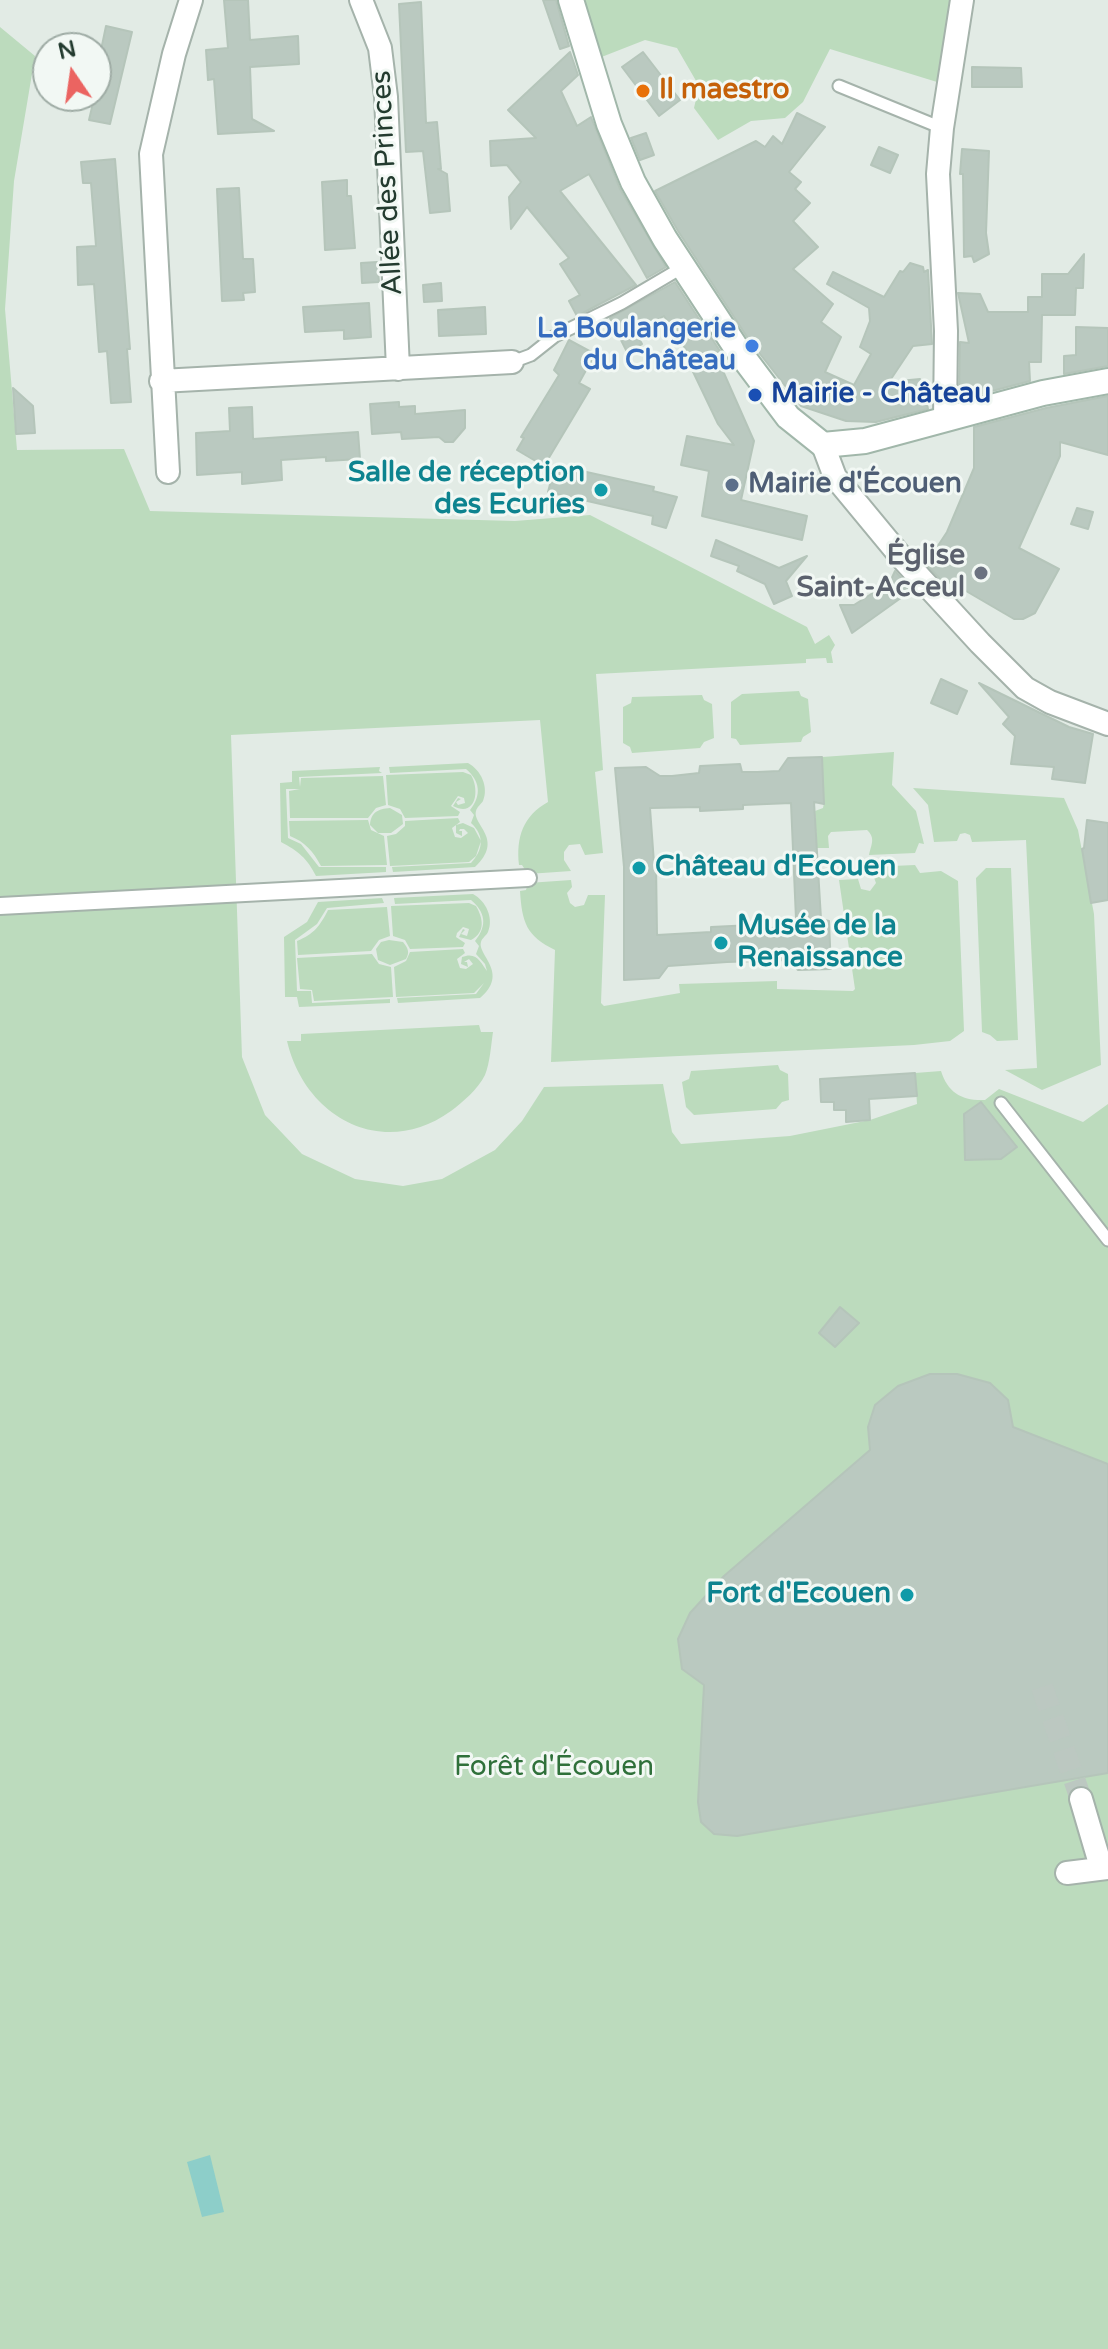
<!DOCTYPE html>
<meta charset="utf-8">
<style>
body{margin:0}
#map{position:relative;width:1108px;height:2349px;overflow:hidden;background:#e2ebe5;font-family:"Varela Round",sans-serif}
canvas{display:block}
.north{position:absolute;left:32px;top:32px;width:80px;height:80px;box-sizing:border-box;background:#f2f8f4;border:2px solid #9faca5;border-radius:50%;rotate:347deg;font-size:22px;font-weight:700;line-height:32px;text-align:center;color:#233b2f}
.north::after{content:'';display:block;margin:auto;width:28px;height:36px;background:#eb6461;clip-path:polygon(50% 0,100% 100%,50% 72%,0 100%)}
</style>
<div id="map">
<canvas width="1108" height="2349"></canvas>
<div class="north">N</div>
</div>
<script>
const c = document.querySelector('canvas').getContext('2d');
c.lineJoin = 'round';
function fill(path, color) {
  c.fillStyle = color;
  c.fill(path, 'evenodd');
}
function strokePath(path, color, width, dash) {
  c.strokeStyle = color;
  c.lineWidth = width;
  c.lineCap = dash ? 'butt' : 'round';
  c.setLineDash(dash || []);
  c.stroke(path);
}
function drawText(font, color, halo, rows, align = 'center') {
  c.font = font + ' "Varela Round",sans-serif';
  c.lineWidth = 6;
  c.setLineDash([]);
  c.textBaseline = 'middle';
  c.strokeStyle = halo;
  c.fillStyle = color;
  for (const [text, x, y, turn = 0] of rows) {
    c.save();
    c.translate(x, y);
    c.rotate((+turn || 0) * Math.PI / 180);
    c.textAlign = isNaN(turn) ? turn : align;
    if (halo) c.strokeText(text, 0, 0);
    c.fillText(text, 0, 0);
    c.restore();
  }
}
fill(new Path2D(`
 M573 0H951L937 82 830 49 803 102 785 118 751 121 718 140 694 108 699 86 677 48 645 40 599 58Z
 M0 27 35 56 14 181 5 309 17 450 124 449 150 511 515 521 590 515 807 627 815 644 829 635 835 645 831 652 833 663H827L826 658 806 659V663L596 674 603 770 595 772 603 853 585 855 580 844 569 845 564 852V860L571 871 528 874 522 865H519C516 837 523 816 548 802L540 720 231 735 242 1057 265 1115 302 1154 355 1179 403 1186 442 1179 495 1150 522 1121 544 1087 663 1084 672 1132 681 1144 790 1136 870 1120 917 1104 915 1073 941 1071C948 1093 962 1101 985 1100L999 1089 1083 1122 1108 1104V2349H0Z
 M799 691 801 696 808 699 811 732 803 737 801 742 740 745 736 739 731 738V702L742 694Z
 M702 695 704 700 712 704 714 738 704 742 700 748 632 753 630 747 623 743V707L631 703 632 697Z
 M894 752 892 785 916 811 924 844 919 843 915 853 869 855C871 845 876 838 867 830L831 832 828 836 829 848H817L815 811 823 808 824 803 822 757Z
 M468 763C481 770 489 787 483 801 481 804 477 807 476 811 472 825 505 839 475 867L393 872 392 867 471 863C482 851 486 837 471 823L474 815 470 810C482 795 480 781 466 769L390 773 389 767Z
 M380 767 379 771 382 773 299 777 300 787 301 778 383 776 386 805 376 808 368 818H290L289 791 300 789H286L288 838 301 844 319 867H386V872L316 876C307 858 298 851 281 842L280 783 292 782V771Z
 M463 772 471 775C480 790 476 818 453 806L458 798 461 799 456 802 458 805 465 803 464 798 458 796 451 806 460 812 458 816 405 818 400 809 388 805 386 775Z
 M913 788 1064 798 1078 830 1094 914 1101 1065 1042 1090 1005 1070 1037 1068 1026 840 972 842 970 835 965 833 960 834 957 841 934 842 928 805Z
 M390 808 402 815 403 824 391 833H378L370 825C371 812 378 809 390 808Z
 M458 818 460 822 452 828 455 837 461 838 468 833 464 829H460L459 831H462V836L456 833V825L463 823 474 828 481 841 476 856 469 862 390 866 387 836 396 834 405 826V821Z
 M368 820 371 830 384 836 387 865 321 866C313 851 305 842 290 836L289 821Z
 M915 865 920 873 941 871 958 881 964 1031 950 1041 914 1045 551 1062 555 950C526 936 522 922 520 891L526 890 528 883 571 880 572 887 567 893 570 903 575 907 584 905 588 895H605L601 1003 604 1006 680 993 679 984 777 981V989L853 991 855 989 839 880 858 879 861 889 870 891 876 883 870 867Z
 M986 868H1011L1018 1040 997 1041 990 1035 982 1032 976 878Z
 M473 894C486 901 494 918 488 932 486 936 482 938 481 942 477 955 510 973 480 998L398 1003 397 998 476 994 484 983 474 993 396 997 394 967 406 961 410 952 463 949 465 953 457 959 460 968 466 969 473 964 469 959 464 962H467L468 967 461 964 462 957C477 951 481 963 487 971L485 964 476 954 479 946 475 941C488 925 485 912 471 900L395 904 394 898Z
 M382 898 384 903 327 908 317 924 295 940 297 991H311L312 1003 390 999V1003L299 1007 297 997H285L284 937 307 922 318 902Z
 M469 903 476 906C483 918 486 932 471 940L459 937 463 929 465 930 461 934 467 936 469 929 463 927 457 933 456 937 465 943 463 947 410 949 405 940 393 936 391 906Z
 M387 907 390 936 379 940 371 951 298 955 297 941C314 934 320 926 328 910Z
 M389 940 403 942C408 948 410 952 406 959L390 965 378 960 376 949 381 942Z
 M372 954 379 964 391 967 393 997 314 1001 312 990 300 989 297 958Z
 M479 1025 481 1032H493C491 1045 490 1063 485 1075 478 1089 463 1102 451 1111 383 1160 305 1118 287 1041H301V1034Z
 M778 1065 780 1070 788 1074 789 1100 782 1102 776 1109 694 1115 686 1107 682 1082 689 1079 691 1071Z`), '#bcdbbd');
fill(new Path2D(`
 M210 2155 224 2212 202 2217 187 2162Z`), '#8dcec9');
const building = new Path2D(`
 M224 0H248L250 40 298 36 299 64 250 67 252 119 274 131 218 134 214 79 208 80 206 50 228 48Z
 M543 0H556L569 46 560 49Z
 M421 2 426 123 437 122 441 169H438L447 174 450 211 430 213 423 151 406 152 399 4Z
 M106 26 132 32 110 124 89 120 103 61 99 60Z
 M570 52 578 75 561 91 577 126 591 117 620 189 666 267 647 278 589 174 560 191 636 285 577 316 569 301 580 295 560 264 569 258 527 207 511 229 509 197 521 182 507 165 491 166 490 141 536 138 508 110Z
 M643 52 680 100 659 116 622 67Z
 M972 67 1021 68 1022 87H972Z
 M797 113 825 127 789 172 801 182 795 189 810 203 793 221 818 247 793 269 833 304 821 322 841 337 825 372 854 385 871 354 860 347 870 321 869 308 827 284 833 272 884 297 900 271 903 272 910 263 923 267 924 272 928 270 932 344 913 346 889 382 920 379 931 403 927 404 928 409 876 422 846 421 801 406 749 340 678 231 655 191 756 141 765 147 773 136 782 144Z
 M646 133 654 155 640 160 631 138Z
 M879 147 898 155 890 173 871 165Z
 M962 149 989 151 986 233 989 254 974 262 972 256 964 257 963 174H960Z
 M115 159 130 349H127L131 402 111 403 107 351 99 352 94 284 78 285 77 247 96 246 91 183H83L81 162Z
 M347 180V196H351L355 248 325 250 322 182Z
 M239 188 243 259H253L255 292 243 293 244 300 222 301 217 189Z
 M1084 254 1083 288H1076L1075 315H1042L1041 362H1029L1030 381 973 396V394L959 397 960 342 969 343 958 293 980 294 988 312H1028V297H1042V274H1068Z
 M377 262 379 282 362 283 361 263Z
 M675 282 720 351 715 353 754 441 741 500 807 516 802 540 702 516 709 471 681 465 687 436 734 445 718 424 685 355 689 354 664 316 636 333 642 344 627 352 610 318Z
 M441 283 442 301 424 302 423 285Z
 M369 303 371 337 344 339V330L305 332 303 307Z
 M485 307 486 334 439 336 438 310Z
 M1076 327 1108 328V366L1064 374V356L1076 355Z
 M569 340 595 354 579 383 590 389 544 466 517 450 524 438 521 437 559 375 554 370Z
 M13 388 33 406 35 433 16 434Z
 M1108 396V455L1060 442V456L1019 548 1059 569 1035 613 1023 619H1014L954 584 941 580 926 564 947 532 974 468V427L1046 408Z
 M399 402V407L415 406V414L465 410V428L453 442H445L439 437 402 439 401 432 372 434 370 404Z
 M252 407 253 439 358 432 360 459 326 461V457L281 460 282 480 242 484V472L197 475 196 433 230 431 229 408Z
 M555 465 654 487 653 491 677 497 666 528 652 524 653 516 548 492Z
 M1077 508 1093 512 1088 529 1071 524Z
 M716 540 779 568 807 556 786 581 792 596 774 604 765 584 737 571 739 566 711 556Z
 M895 571 912 590 852 633 840 605H854L890 582Z
 M941 679 967 691 957 714 931 703Z
 M979 683 1069 727 1093 734 1085 783 1052 779 1054 767 1011 764 1015 736 1003 724 1009 717Z
 M822 757 824 804 814 802 821 919 829 921 831 969 798 970 787 960 727 962 668 966 659 978 624 980V867L615 768 646 767 660 776H672L699 773 700 766 740 764 742 772H757L779 771 788 758ZM791 803 796 919 789 927 752 929V925L711 927V932L657 935 656 863H654L650 808 700 807V811L743 809V805Z
 M1087 820 1108 823V900L1091 903 1082 849 1084 848Z
 M915 1073 917 1096 869 1099 870 1120 846 1122V1110H834V1102H821L820 1079Z
 M981 1102 1017 1147 1001 1159 965 1160 964 1114Z
 M840 1307 859 1323 835 1347 819 1333Z
 M930 1374H957L990 1383 1008 1400 1013 1427 1108 1464V1773L737 1836 714 1834 701 1822 698 1802 704 1685 682 1669 678 1639 690 1613 724 1576 870 1450 868 1427 875 1405 898 1386Z`);
fill(building, '#bac9c0');
strokePath(building, '#b5c5ba', 2);
strokePath(new Path2D(`
 M1042 1687 1081 1799`), '#bcc8c1', 22, [22, 11]);
const service = new Path2D(`
 M839 86 942 128
 M512 362 531 355 555 336 622 303 683 267
 M1001 1103 1108 1240`);
const pedestrian = new Path2D(`
 M0 906 528 878`);
const minor = new Path2D(`
 M361 0 380 48 386 97 398 369
 M161 381 512 362
 M945 419 946 331 938 174 942 128 962 0
 M823 445 835 477 902 558 980 643 1025 688 1050 702 1108 724
 M168 472 151 154 174 54 191 0
 M1081 1799 1101 1867
 M1067 1873 1108 1868`);
const secondary = new Path2D(`
 M571 0 609 124 633 182 665 239 737 349 788 417 823 445 865 441 1043 393 1108 381`);
strokePath(service, '#a5b3ab', 15);
strokePath(pedestrian, '#a5b3ab', 20);
strokePath(minor, '#a5b3ab', 26);
strokePath(secondary, '#a1b7aa', 28);
strokePath(service, '#fff', 11);
strokePath(pedestrian, '#fff', 16);
strokePath(minor, '#fff', 22);
strokePath(secondary, '#fff', 24);
for (const [x, y, r, color] of [
 [643,91,8,"#e8710a"],
 [752,346,8,"#3f7fe0"],
 [755,395,8,"#1a4fb4"],
 [732,485,8,"#5c6f8a"],
 [601,490,8,"#0f9aa8"],
 [981,573,8,"#6b7280"],
 [639,868,8,"#0f9aa8"],
 [721,943,8,"#0f9aa8"],
 [907,1595,8,"#0f9aa8"]
]) {
  const dot = new Path2D();
  dot.arc(x, y, r, 0, 2 * Math.PI);
  c.fillStyle = color;
  c.fill(dot);
  strokePath(dot, '#f2f8f4', 3);
}
drawText('bold 28px', '#c56008', '#f2f8f4', [
 ["Il maestro",659,91]
], 'left');
drawText('28px', '#233b2f', '#f2f8f4', [
 ["Allée des Princes",388,183,-93]
]);
drawText('bold 28px', '#366cbe', '#f2f8f4', [
 ["La Boulangerie",736,330],
 ["du Château",736,362]
], 'right');
drawText('bold 28px', '#164399', '#f2f8f4', [
 ["Mairie - Château",771,395]
], 'left');
drawText('bold 28px', '#0d838f', '#f2f8f4', [
 ["Salle de réception",585,474],
 ["des Ecuries",585,506],
 ["Château d'Ecouen",655,868,"left"],
 ["Musée de la",737,927,"left"],
 ["Renaissance",737,959,"left"],
 ["Fort d'Ecouen",891,1595]
], 'right');
drawText('bold 28px', '#4e5e75', '#f2f8f4', [
 ["Mairie d'Écouen",748,485]
], 'left');
drawText('bold 28px', '#5b616d', '#f2f8f4', [
 ["Église",965,557],
 ["Saint-Acceul",965,589]
], 'right');
drawText('28px', '#2f703a', '#f2f8f4', [
 ["Forêt d'Écouen",554,1768]
]);
</script>
